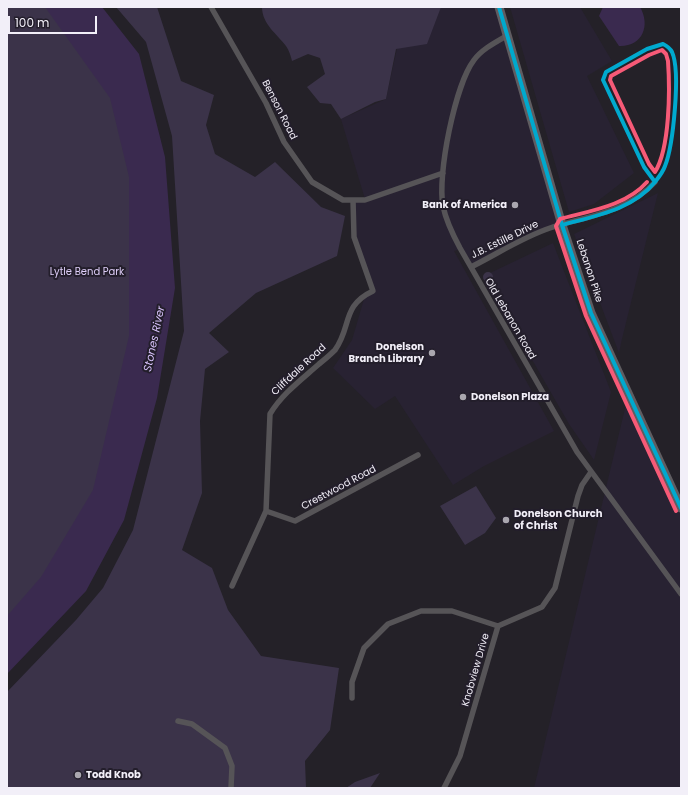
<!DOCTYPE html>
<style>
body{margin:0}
#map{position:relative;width:688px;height:795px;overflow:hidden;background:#242128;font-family:Poppins,sans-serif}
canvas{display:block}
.frame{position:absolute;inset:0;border:8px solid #f2eff8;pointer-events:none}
.scale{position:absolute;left:8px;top:16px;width:89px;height:18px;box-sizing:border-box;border:2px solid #f2eff8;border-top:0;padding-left:5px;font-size:12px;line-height:14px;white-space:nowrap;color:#f2eff8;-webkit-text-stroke:3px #231e2b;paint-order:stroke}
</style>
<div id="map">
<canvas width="688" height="795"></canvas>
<div class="frame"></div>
<div class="scale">100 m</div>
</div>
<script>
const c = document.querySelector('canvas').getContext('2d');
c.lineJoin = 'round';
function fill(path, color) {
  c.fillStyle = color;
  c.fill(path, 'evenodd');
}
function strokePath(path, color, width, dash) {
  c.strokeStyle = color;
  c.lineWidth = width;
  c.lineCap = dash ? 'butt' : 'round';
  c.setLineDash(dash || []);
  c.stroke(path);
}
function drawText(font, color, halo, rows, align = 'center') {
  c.font = font + ' Poppins,sans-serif';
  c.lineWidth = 4;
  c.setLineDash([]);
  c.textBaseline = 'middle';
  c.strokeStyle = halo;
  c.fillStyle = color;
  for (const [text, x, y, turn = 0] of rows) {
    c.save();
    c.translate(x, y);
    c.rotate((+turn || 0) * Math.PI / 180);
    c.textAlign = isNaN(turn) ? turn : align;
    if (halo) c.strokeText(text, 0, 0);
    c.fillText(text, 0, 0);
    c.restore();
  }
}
fill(new Path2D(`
 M406 7H499L562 225 550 228 471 267 460 249 454 251 554 431 484 466 453 485 395 396 375 409 333 368 352 340 364 299 373 291 354 237 353 200 365 199 341 119 386 99Z
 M510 7H580L612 61 587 76 634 173 594 204 569 212Z
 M658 193 621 343 619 353 574 234Z
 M553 243 611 392 594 460 569 424 488 283 493 280 490 273Z
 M628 396 681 508V788H534Z`), '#282232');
fill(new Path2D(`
 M7 7H96L156 137 126 470 7 647Z
 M116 7H157L181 81 214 95 206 125 215 154 255 177 275 162 321 207 345 216 337 256 256 293 209 333 229 352 205 369 200 421 202 493 182 550 212 568 228 610 261 656 339 668 330 730 305 761 306 788H7V692L76 620 103 588 133 530 184 331 172 136 146 42Z
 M262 7H441L427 44 396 49 386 99 375 102 341 119 331 104 320 103 307 87 325 74 320 58 308 54 292 61C291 57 289 50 286 46 277 34 262 24 262 7Z
 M483 277a5 5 0 1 1 10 0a5 5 0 1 1-10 0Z
 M476 486 496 518 485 533 465 545 440 506Z
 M380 773 370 788H346L355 782Z`), '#3b3349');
fill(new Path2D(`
 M45 7H102L139 54 165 157 175 288 157 398 124 520 86 591 7 674V616L41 577 93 490 129 336V177L110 98Z
 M603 7H640C651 26 642 47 619 46L599 16Z`), '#3a2a4f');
strokePath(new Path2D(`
 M211 7 266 103 284 142 312 182 343 200H365L443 173
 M508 35C496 42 482 49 474 60 455 85 437 175 443 206 446 221 453 235 460 248L577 452 681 594
 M471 267C497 254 523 237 550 228 587 216 628 212 655 182
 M266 511 295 521 418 455
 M232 586 266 511 270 414C282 394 301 380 319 364 324 360 330 355 335 350 352 327 341 306 373 291L354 237 353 200
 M352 698V682L364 648 388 624 421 611H452L498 626
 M178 721 192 724 225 748 232 766 231 788
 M444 788 460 756 498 626 542 607 555 588 578 496 582 485 591 472`), '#565457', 5.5);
strokePath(new Path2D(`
 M499 7 562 225 591 313 681 508`), '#5f5d61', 9);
strokePath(new Path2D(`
 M499 7 562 225 591 313 681 508
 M663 44C667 46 670 48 672 52 681 72 673 146 665 166 663 172 659 177 655 182L644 167 603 80 606 72 647 49Z
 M562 225C595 216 632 210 655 182`), '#00a9ce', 4);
strokePath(new Path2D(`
 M662 50 666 54 668 61C670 89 670 148 655 172L649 164 610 80 611 76 649 55Z
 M647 182C626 206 589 211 560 219L556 226 586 316 676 511`), '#f75a77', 4);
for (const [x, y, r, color] of [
 [515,205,4,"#aaa7af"],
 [432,353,4,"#aaa7af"],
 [463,397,4,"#aaa7af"],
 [506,520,4,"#aaa7af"],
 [78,775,4,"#aaa7af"]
]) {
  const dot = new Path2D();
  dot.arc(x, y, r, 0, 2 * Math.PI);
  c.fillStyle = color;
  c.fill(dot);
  strokePath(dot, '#231e2b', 1.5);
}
drawText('10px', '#f2eff8', '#231e2b', [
 ["Benson Road",279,110,63],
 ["J.B. Estille Drive",505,240,-26],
 ["Lebanon Pike",589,271,72],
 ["Old Lebanon Road",510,319,60],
 ["Cliffdale Road",299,370,-43],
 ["Crestwood Road",339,488,-28],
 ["Knobview Drive",476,670,-74]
]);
drawText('bold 10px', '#f2eff8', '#231e2b', [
 ["Bank of America",507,205,"right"],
 ["Donelson",424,347,"right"],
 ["Branch Library",424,359,"right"],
 ["Donelson Plaza",471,397],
 ["Donelson Church",514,514],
 ["of Christ",514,526],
 ["Todd Knob",86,775]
], 'left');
drawText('10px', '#ddcdf7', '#231e2b', [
 ["Lytle Bend Park",87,272]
]);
drawText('italic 11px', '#d7c2fa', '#231e2b', [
 ["Stones River",155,339,-78]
]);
</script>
